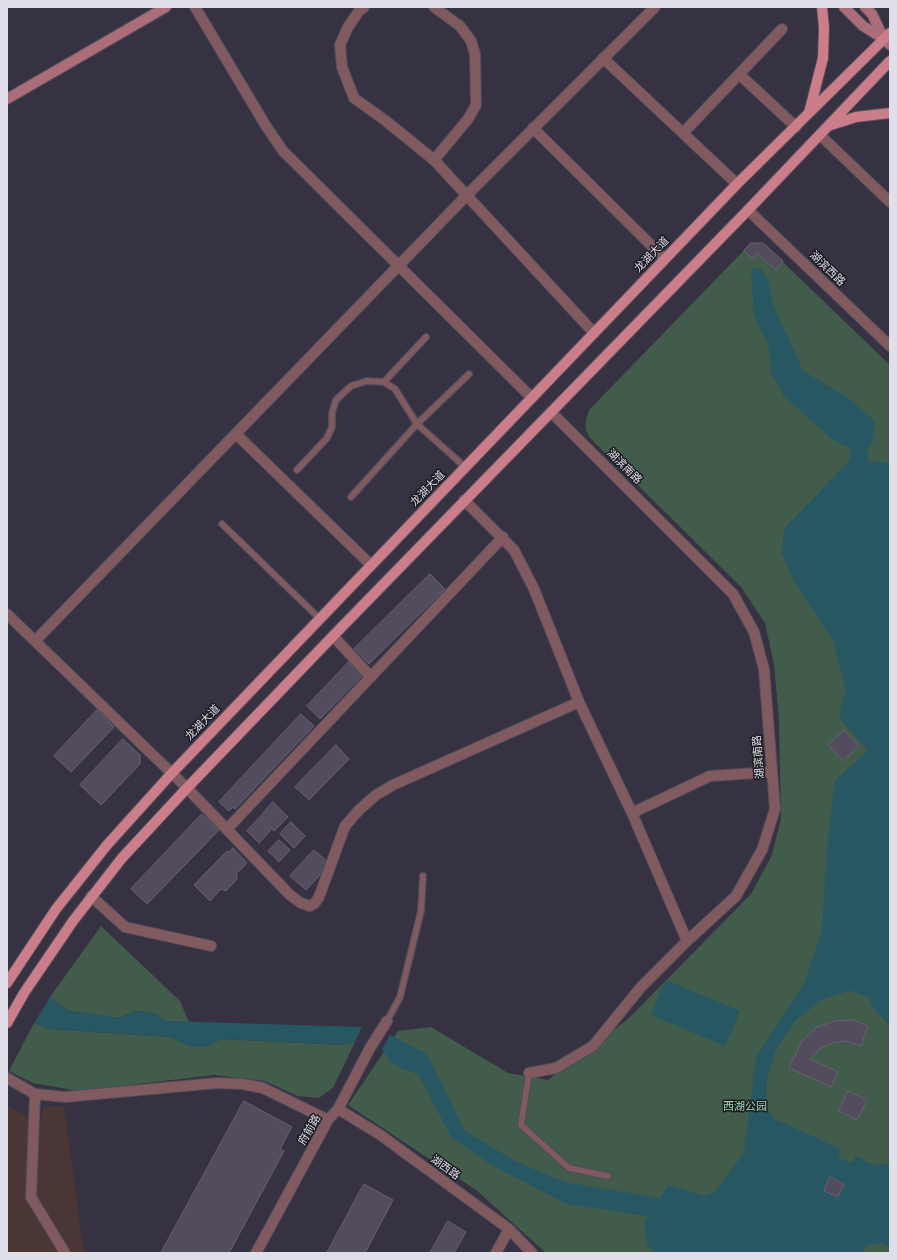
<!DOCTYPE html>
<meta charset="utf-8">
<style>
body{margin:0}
#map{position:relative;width:897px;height:1260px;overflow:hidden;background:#363241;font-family:Signika,sans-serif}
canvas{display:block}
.frame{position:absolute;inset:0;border:8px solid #e0dee8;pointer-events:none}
</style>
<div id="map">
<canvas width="897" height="1260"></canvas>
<div class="frame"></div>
</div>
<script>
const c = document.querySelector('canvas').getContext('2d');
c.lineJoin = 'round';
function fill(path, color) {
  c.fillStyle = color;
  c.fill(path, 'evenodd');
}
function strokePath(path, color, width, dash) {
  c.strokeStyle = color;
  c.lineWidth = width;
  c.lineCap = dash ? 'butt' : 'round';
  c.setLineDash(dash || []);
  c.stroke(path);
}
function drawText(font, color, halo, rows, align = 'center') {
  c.font = font + ' Signika,"Noto Sans SC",sans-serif';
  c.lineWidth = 3;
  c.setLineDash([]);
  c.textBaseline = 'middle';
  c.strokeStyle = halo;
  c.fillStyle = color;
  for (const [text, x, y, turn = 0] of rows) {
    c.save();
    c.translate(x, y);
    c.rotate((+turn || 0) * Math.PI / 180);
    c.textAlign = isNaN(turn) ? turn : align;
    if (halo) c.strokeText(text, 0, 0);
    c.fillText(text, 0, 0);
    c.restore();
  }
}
fill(new Path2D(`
 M7 1106 40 1122 43 1107 64 1106 84 1253H7Z`), '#4b3636');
fill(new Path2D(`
 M751 243H763L890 365V1253H546L476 1190 348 1105 398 1031 431 1027 508 1073 548 1080 628 1019 751 894 772 855 781 818 779 720 774 664 765 623 741 587 591 439C583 427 585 424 589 410Z
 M101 926 180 1001 189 1022 166 1021 155 1014 137 1011 118 1018 69 1011 50 997Z
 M34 1023 49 1029 171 1037 192 1047H204L221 1039 343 1045 355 1042 333 1088 319 1098 297 1096 265 1081 214 1075 79 1091 33 1083 9 1071Z`), '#415c4a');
fill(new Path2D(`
 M760 268 769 281 773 305 803 371 847 397 875 421 873 440 867 450 869 461 890 463V1026L871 1005 870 998 852 991H848L821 1000 795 1021 776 1049 767 1079 766 1105 773 1118 840 1149 838 1158 852 1163 856 1156 873 1165 890 1163V1247L881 1243 867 1245 862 1253H656L648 1247 644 1224 648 1216 567 1204 493 1166 451 1137 419 1075 392 1064 382 1049 355 1042 344 1045 221 1039 204 1047H192L171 1037 49 1029 34 1023 7 994 50 997 69 1011 118 1018 137 1011 155 1014 166 1021 362 1027 390 1035 427 1054 465 1131 517 1162 564 1182 660 1198 668 1185 704 1196 715 1192 744 1153 756 1057 805 982 822 930 828 838 835 781 868 750 839 718 846 690 833 640 794 581 782 554 784 529 850 460V448L833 440 784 396 771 372 769 347 754 315 751 269Z
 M666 980 740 1011 725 1046 651 1015Z`), '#275763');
fill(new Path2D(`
 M7 992 19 993 50 997 33 1025 7 1023Z
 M362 1027 390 1035 382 1049 355 1042Z`), '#363241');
const building = new Path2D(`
 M751 243H763L783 261 776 270 757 253 753 259 744 251Z
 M430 574 445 589 369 664 354 649Z
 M349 662 363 675 320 719 307 706Z
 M97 710 114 727 71 772 54 756Z
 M301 714 314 726 235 809 233 807 229 811 219 802Z
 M844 730 859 746 843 761 828 745Z
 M123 739 140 755V764L101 805 80 785Z
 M336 745 349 759 309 800 295 787Z
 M273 802 288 817 274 831 260 817Z
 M202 814 219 830 147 904 131 889Z
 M259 818 271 830 259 843 247 831Z
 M291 822 305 836 294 848 280 834Z
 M279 840 290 850 279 862 268 851Z
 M233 848 247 863 236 874 237 879 226 891 221 889 210 901 194 885 227 851 229 852Z
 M314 850 330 864 306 890 290 876Z
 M853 1020 868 1026 861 1046 846 1041 832 1043 819 1049 810 1059 838 1072 831 1087 789 1068 802 1041 817 1027 835 1021Z
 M848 1091 867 1100 857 1120 839 1111Z
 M244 1101 292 1127 280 1149 284 1151 229 1253H161Z
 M830 1177 844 1184 838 1197 824 1191Z
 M364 1184 393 1200 365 1253H327Z
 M448 1221 466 1232 454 1253H430Z`);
fill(building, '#534c5c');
strokePath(building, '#696172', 1);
const lane = new Path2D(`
 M384 382 426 337
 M297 470 327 438 332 427V413L336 400 351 386 367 381 384 382 395 389 417 424 465 467
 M351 497 417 424 469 374
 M222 524 320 619
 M387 1021 400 997 421 911 423 876
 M529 1073 521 1125 569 1168 608 1176`);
const street = new Path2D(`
 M195 7 266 126 283 151 532 398
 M364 7 359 11 348 27 340 45 342 67 354 98 386 121 434 160 594 333
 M603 58 737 184
 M739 74 796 127
 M533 128 665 259
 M683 133 782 29
 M820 135 890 202
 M434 160 468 119 476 105 475 54 471 41 460 26 434 7
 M748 210 890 346
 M236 434 371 565
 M464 500 514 550 534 589 579 702 632 813 687 941
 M7 614 187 788 290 895 301 903 310 906 315 903 319 897 345 826 359 810 376 795 393 785 579 702
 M333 636 371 677
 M35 641 467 195 655 7
 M632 813 710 776 772 772
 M227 829 503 537
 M91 896 125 927 211 946
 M529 1073 556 1068 593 1046 641 987 687 941 736 896 762 850 775 809 764 669 754 632 733 594 551 412
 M7 1078 35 1094 65 1097 217 1083 242 1084 263 1088 328 1120
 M35 1094 31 1197 65 1253
 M338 1109 379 1134 509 1229 532 1253
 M256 1253 328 1120 338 1109 370 1048 387 1021
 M496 1253 509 1229`);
const secondary = new Path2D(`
 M844 7 863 26 884 39 890 45
 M865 7 872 14 884 39
 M7 99 166 7`);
const primary = new Path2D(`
 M809 113 823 58 824 28 822 7
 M831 125 856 117 890 113
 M7 983 56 909 107 845 172 773 737 184 890 33
 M7 1023 24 993 73 921 122 858 187 788 333 636 748 210 890 61`);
strokePath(lane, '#514e5c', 8);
strokePath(street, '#514e5c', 12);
strokePath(secondary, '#514e5c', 12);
strokePath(primary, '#514e5c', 12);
strokePath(lane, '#815a60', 5.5);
strokePath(street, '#815a60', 10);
strokePath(secondary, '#ab6e78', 10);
strokePath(primary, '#cb7d8a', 10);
drawText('11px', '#e0dee8', '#1d1b22', [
 ["龙湖大道",652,255,-46],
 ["湖滨西路",827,269,44],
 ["湖滨南路",624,467,45],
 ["龙湖大道",428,489,-46],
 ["龙湖大道",203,723,-46],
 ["湖滨南路",759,757,-95],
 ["府前路",310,1130,-60],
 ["湖西路",445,1168,36]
]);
drawText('11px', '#9bd8b0', '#1d1b22', [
 ["西湖公园",745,1107]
]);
</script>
